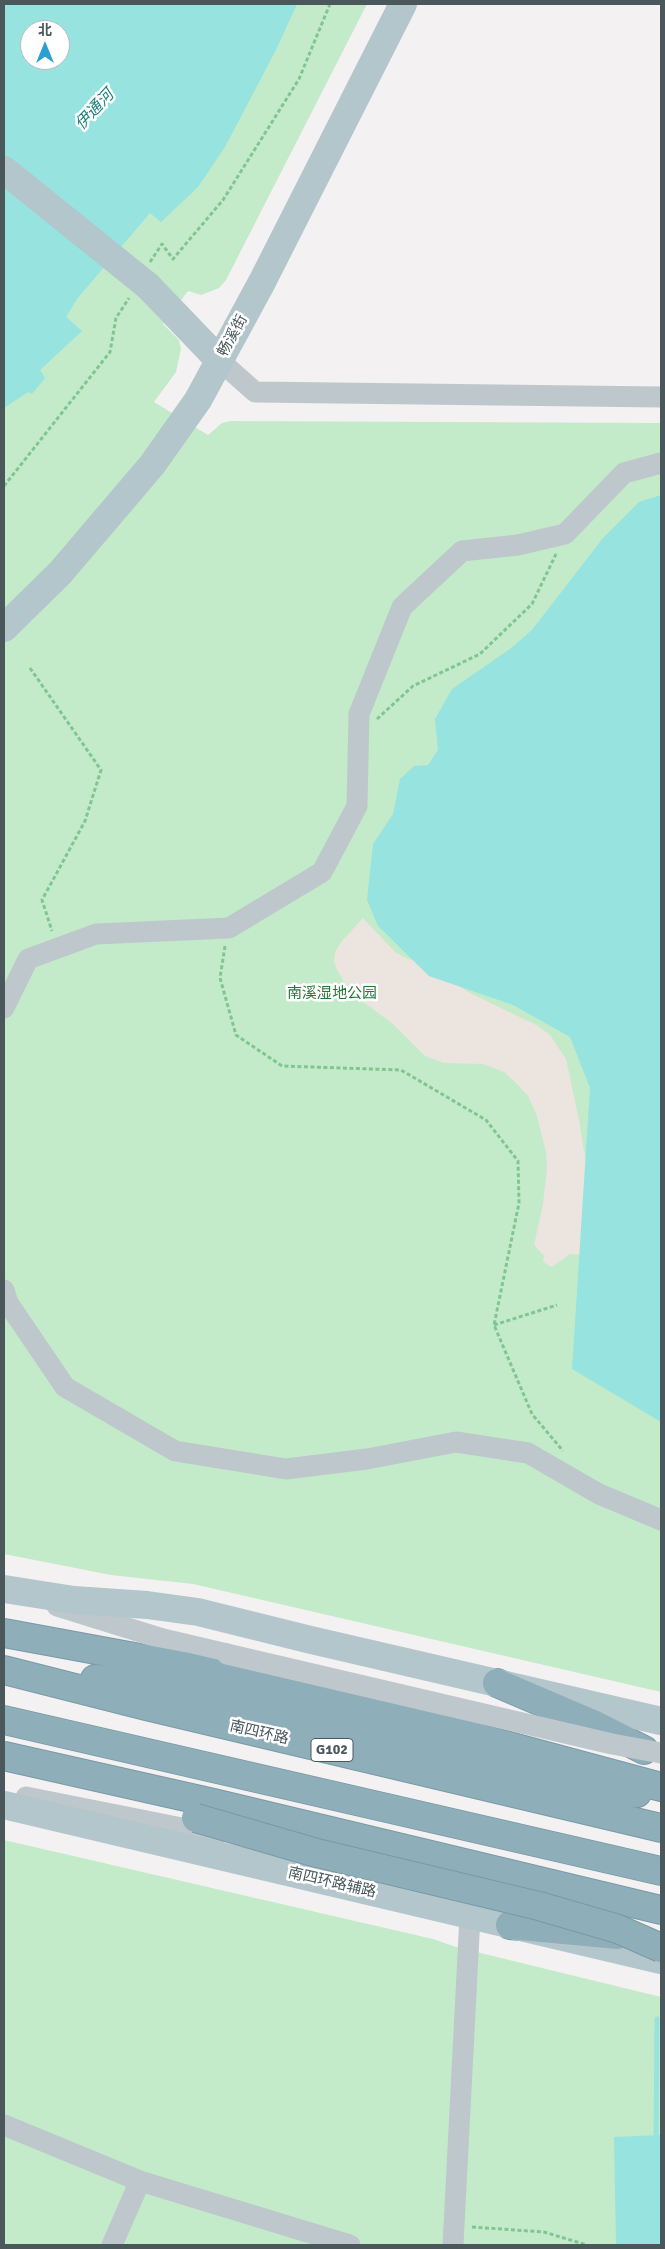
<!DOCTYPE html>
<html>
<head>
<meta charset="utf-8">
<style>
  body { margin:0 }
  #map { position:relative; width:665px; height:2249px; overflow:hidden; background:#f3f1f1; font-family:Signika,"Noto Sans SC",sans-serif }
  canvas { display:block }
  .frame { position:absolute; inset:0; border:5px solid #4a585c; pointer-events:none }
  .north { position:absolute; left:20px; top:20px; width:50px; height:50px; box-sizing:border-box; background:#fff; border:1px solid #b7bcbe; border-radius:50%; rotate:0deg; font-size:14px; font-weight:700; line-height:20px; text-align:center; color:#4a585c }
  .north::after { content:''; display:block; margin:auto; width:18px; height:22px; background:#2d9ed1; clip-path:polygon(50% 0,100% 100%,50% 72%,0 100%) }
</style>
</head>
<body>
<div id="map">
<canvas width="665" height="2249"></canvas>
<div class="frame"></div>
<div class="north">北</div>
</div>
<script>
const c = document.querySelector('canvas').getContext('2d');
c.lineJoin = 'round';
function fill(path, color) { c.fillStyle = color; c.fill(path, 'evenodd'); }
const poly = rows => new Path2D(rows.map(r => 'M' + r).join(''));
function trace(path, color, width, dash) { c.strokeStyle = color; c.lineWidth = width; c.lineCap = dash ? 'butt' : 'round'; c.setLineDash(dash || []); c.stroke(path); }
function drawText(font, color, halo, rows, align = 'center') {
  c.font = font + ' Signika,"Noto Sans SC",sans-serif'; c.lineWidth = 5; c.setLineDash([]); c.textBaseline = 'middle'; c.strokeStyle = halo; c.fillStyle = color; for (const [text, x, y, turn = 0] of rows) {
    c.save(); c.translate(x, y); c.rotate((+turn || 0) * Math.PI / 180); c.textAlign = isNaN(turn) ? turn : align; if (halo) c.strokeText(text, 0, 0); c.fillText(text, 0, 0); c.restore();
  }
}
const green = poly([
  [4,4,367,4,226,280,219,288,201,295,188,291,163,324,179,340,181,349,176,372,154,402,208,435,222,423,231,421,661,423,661,1692,193,1584,111,1575,4,1554],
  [30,30,60,30,60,60,30,60],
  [4,1840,433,1939,456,1947,661,1997,661,2245,4,2245]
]);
const sand = poly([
  [363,918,395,952,406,958,426,965,442,973,468,992,538,1026,550,1035,566,1059,579,1120,589,1182,587,1255,570,1254,552,1267,543,1262,544,1256,534,1245,543,1204,547,1168,546,1152,536,1113,528,1096,517,1084,504,1072,483,1064,444,1063,425,1056,393,1024,362,1001,345,983,337,970,334,961,335,952,341,942]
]);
const water = poly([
  [4,4,297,4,276,50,225,147,198,187,161,222,150,213,77,299,66,317,82,331,40,370,45,378,32,394,28,392,4,408],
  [30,30,60,30,60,60,30,60],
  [661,495,661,1422,572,1369,590,1088,570,1037,513,1005,429,976,378,926,367,900,373,844,393,814,400,779,414,766,428,765,438,750,435,719,452,689,510,649,532,630,603,538,639,502],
  [661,2135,661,2245,616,2245,614,2137]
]);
const stream = poly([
  [656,2142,657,2019]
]);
const path = poly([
  [150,262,162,244,173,259,223,200,299,79,330,4],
  [4,486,110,352,116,318,129,298],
  [30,668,101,770,85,821,42,900,52,931],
  [377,719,413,686,480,654,532,604,556,554],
  [225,946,220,978,236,1035,282,1066,401,1070,486,1120,518,1161,519,1203,494,1325,532,1414,563,1451],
  [494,1325,557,1305],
  [472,2227,544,2232,587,2245]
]);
const minor = poly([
  [219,360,255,392,661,397],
  [4,1008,28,959,96,934,229,928,322,872,357,806,359,714,402,607,462,551,518,545,565,534,624,473,661,463],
  [4,1290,8,1303,65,1387,175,1451,286,1469,367,1459,456,1442,528,1453,599,1494,661,1520],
  [57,1606,163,1639,227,1654],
  [26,1797,217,1835],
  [4,2125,140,2181,350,2245],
  [112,2245,140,2181],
  [453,2245,470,1916]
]);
const major = poly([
  [148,286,219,360],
  [4,628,60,573,152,465,198,400,262,282,403,4],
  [4,1589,74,1600,147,1605,198,1612,311,1640,661,1721],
  [4,1805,661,1960]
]);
const highway = poly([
  [4,1633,183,1666,390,1714,661,1787],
  [4,1670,146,1706,661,1828],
  [95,1679,156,1686,477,1763,592,1788,637,1793],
  [497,1683,593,1724,644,1750],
  [4,1720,661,1871],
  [4,1756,213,1803,661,1910],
  [510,1925,618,1935]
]);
const minorBridge = poly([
  [227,1654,612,1744,661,1753]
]);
const majorBridge = poly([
  [4,170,148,286]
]);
const highwayBridge = poly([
  [196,1818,313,1852,539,1906,618,1929,661,1948]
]);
const shields = [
  [332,1750,42]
];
const shieldNames = [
  ["G102",332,1750]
];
const streetNames = [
  ["畅溪街",233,336,-61],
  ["南四环路",259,1733,13],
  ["南四环路辅路",332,1883,13]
];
const parkNames = [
  ["南溪湿地公园",332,994]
];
const waterNames = [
  ["伊通河",95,110,-47]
];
fill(green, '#c4ebc9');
fill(sand, '#ebe4df');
fill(water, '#96e3e0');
trace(stream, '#96e3e0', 5);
trace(highway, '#799aa5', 30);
trace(path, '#80c691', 3, [4, 2.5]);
trace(minor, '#bec8cc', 21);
trace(major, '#b3c6cc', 28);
trace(highway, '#8eaeba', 28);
trace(highwayBridge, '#799aa5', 30, []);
trace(minorBridge, '#bec8cc', 21);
trace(majorBridge, '#b3c6cc', 28);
trace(highwayBridge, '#8eaeba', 28);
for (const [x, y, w] of shields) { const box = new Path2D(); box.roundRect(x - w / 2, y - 11.5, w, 23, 4); c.fillStyle = '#fff'; c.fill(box); trace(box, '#4a585c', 1); }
drawText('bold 14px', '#4a585c', null, shieldNames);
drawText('15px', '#4a585c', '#fff', streetNames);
drawText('15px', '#227736', '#fff', parkNames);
drawText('italic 16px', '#1a827d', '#fff', waterNames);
</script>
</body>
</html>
